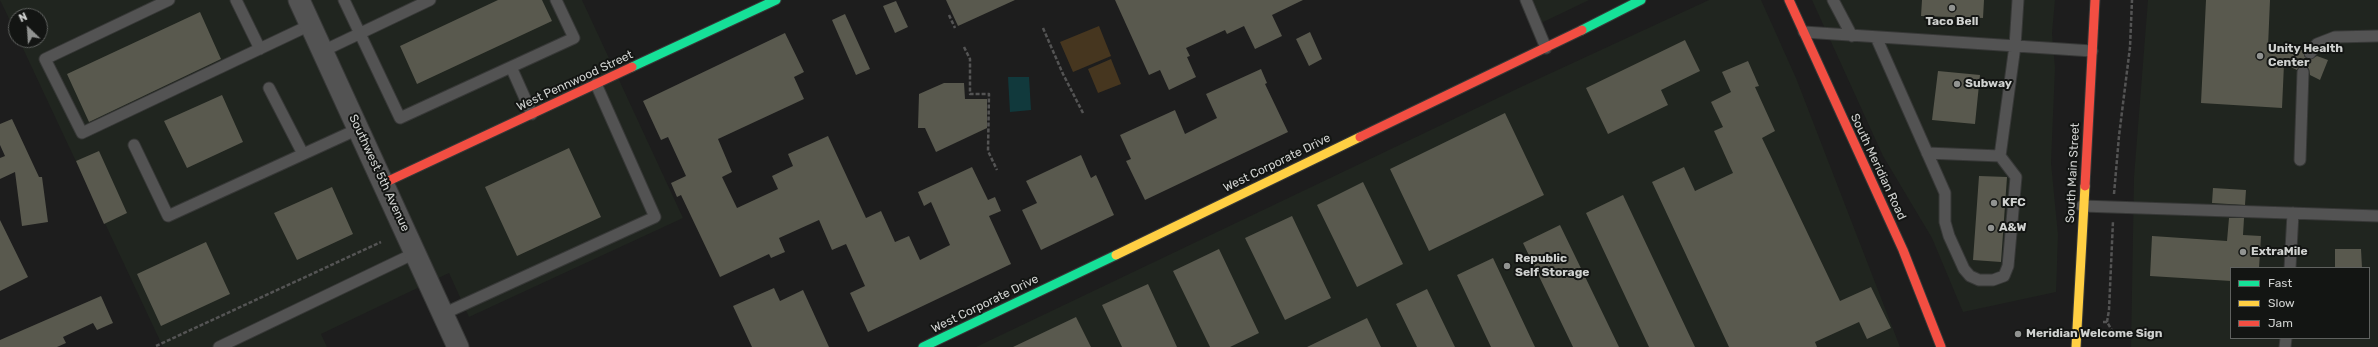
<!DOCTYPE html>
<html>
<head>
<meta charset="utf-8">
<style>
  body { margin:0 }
  #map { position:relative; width:2378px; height:347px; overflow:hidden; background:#1d1d1d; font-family:Rubik,sans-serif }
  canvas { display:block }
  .legend { position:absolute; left:2230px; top:267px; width:140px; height:72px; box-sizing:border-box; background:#131513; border:1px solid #5f615f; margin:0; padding:5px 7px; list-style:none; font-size:12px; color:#d0d2d0 }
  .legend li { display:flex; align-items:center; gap:8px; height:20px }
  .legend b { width:20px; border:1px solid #5f615f }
  .north { position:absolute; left:8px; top:8px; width:40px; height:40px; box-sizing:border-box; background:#131513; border:1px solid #5f615f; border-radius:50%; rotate:335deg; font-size:11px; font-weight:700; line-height:16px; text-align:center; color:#d0d2d0 }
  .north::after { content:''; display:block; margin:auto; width:14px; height:18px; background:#919391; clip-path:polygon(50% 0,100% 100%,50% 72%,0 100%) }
</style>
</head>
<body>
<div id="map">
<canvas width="2378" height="347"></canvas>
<ul class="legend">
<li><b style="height:5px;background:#16e098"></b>Fast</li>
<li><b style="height:5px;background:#ffcf43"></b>Slow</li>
<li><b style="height:5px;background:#f24e42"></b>Jam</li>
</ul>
<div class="north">N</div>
</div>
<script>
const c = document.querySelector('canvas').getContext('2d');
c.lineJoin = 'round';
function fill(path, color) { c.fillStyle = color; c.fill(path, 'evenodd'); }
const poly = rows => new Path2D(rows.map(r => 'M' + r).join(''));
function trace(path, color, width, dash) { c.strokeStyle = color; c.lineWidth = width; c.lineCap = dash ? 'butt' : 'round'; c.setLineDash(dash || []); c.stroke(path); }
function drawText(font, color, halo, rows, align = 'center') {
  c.font = font + ' Rubik,sans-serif'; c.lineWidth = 4; c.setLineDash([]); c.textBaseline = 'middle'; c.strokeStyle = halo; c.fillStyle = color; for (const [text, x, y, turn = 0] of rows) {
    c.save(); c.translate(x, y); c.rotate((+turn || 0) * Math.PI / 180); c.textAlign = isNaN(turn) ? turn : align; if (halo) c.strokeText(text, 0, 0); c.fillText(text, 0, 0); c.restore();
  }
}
const built = poly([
  [0,0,582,0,683,218,469,317,449,273,321,334,327,347,163,347,19,40,40,40,40,16,16,16,16,33],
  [1520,0,1589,0,1533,27],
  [1709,0,1761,0,1796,78,1900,347,976,347,1523,86],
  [1812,0,2055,0,2052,33,2055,68,2051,163,2058,235,2056,292,1963,312,1932,238,1883,156],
  [2148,0,2378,0,2378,347,2131,347,2134,177],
  [2231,268,2369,268,2369,338,2231,338]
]);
const green = poly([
  [1099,26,1111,56,1073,72,1060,42],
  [1111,59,1121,84,1098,93,1088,69]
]);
const water = poly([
  [1008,77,1029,77,1031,110,1010,112]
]);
const building = poly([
  [498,0,542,0,552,21,417,84,400,46],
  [946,0,1015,0,958,26],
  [1115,0,1303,0,1272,15,1282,36,1255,49,1244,26,1227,34,1225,30,1186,48,1190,56,1187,57,1196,77,1169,90,1160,70,1149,75],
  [1922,0,1984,0,1983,18,1921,16],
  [2206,0,2270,0,2268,47,2299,49,2304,51,2304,56,2309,60,2317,56,2328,60,2320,80,2310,75,2309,69,2306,66,2300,66,2297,70,2284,64,2282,108,2201,103],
  [896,1,908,27,895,33,883,6],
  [200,12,221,59,89,122,67,74],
  [845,14,870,69,856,75,832,20],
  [1310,32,1322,59,1309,66,1296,39],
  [785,33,804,72,794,77,804,99,718,139,732,172,722,177,737,208,778,189,772,176,793,166,788,154,828,136,866,218,881,211,895,242,909,236,920,260,950,245,931,202,924,206,918,192,972,167,988,200,995,197,1001,211,989,216,1011,264,868,332,850,293,865,286,846,244,832,250,819,220,779,238,785,252,771,258,769,254,720,277,681,195,677,197,671,183,686,176,668,137,661,140,643,101],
  [1685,40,1700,71,1661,90,1668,105,1608,134,1586,88],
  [1748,61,1759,86,1755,87,1775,131,1762,138,1840,301,1871,287,1891,328,1867,339,1859,322,1815,342,1817,347,1729,347,1652,182,1684,167,1695,191,1733,173,1714,131,1723,127,1711,102,1731,92,1722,72],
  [1261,69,1267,83,1265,84,1288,132,1145,200,1126,161,1131,159,1120,135,1175,110,1185,134,1217,118,1206,94],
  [1938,71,1980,75,1975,124,1932,120],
  [944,83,964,83,965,99,987,99,987,128,936,152,925,128,918,128,919,94],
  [222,95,243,142,187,168,164,121],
  [1505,113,1544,195,1429,251,1390,169],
  [12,119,39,177,42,177,48,222,22,226,15,172,0,179,0,158,5,156,0,145,0,124],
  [569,148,601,217,517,256,485,187],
  [99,151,127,213,104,224,76,161],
  [1081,155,1091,178,1096,175,1114,215,1041,250,1022,210,1037,203,1026,181],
  [1979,176,2007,177,2001,262,1973,260],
  [1363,182,1403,264,1357,287,1317,205],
  [332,187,353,234,297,260,274,213],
  [2213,188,2246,190,2245,205,2212,203],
  [1623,195,1695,347,1649,347,1586,213],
  [1292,216,1331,298,1285,320,1245,238],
  [2229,218,2244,218,2243,235,2261,236,2259,268,2231,268,2231,281,2150,276,2152,236,2227,241],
  [0,220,28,277,0,291],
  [1560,225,1606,320,1619,347,1573,347,1523,243],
  [206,242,230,294,161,326,137,274],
  [1219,249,1259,333,1230,347,1210,347,1173,271],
  [2335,249,2361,249,2362,268,2335,268],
  [1493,258,1535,347,1491,347,1457,275],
  [1148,284,1177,347,1122,347,1102,305],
  [774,288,780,301,803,290,829,347,752,347,733,306],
  [1427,289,1455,347,1417,347,1396,304],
  [101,296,113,323,97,330,93,323,63,337,66,343,57,347,0,347,0,340],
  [1076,317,1091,347,1013,347],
  [1367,318,1381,347,1307,347]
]);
const path = poly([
  [949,15,955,28],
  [1043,28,1063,74,1083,113],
  [964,47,970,59,970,94,989,94,988,151,997,170],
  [2114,194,2119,136,2130,47,2132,0],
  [2103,322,2107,322,2114,334],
  [2107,322,2109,310,2113,221],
  [156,346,381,242]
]);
const lane = poly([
  [169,0,45,59,82,133,310,25],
  [236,0,260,49],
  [344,0,400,118,574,38,556,0],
  [1526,0,1546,48],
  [1833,0,1852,36],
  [1804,32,2092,51],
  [1876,37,1945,193,1945,222,1949,236,1964,269,1970,276,1979,280,1993,280,2004,276,2008,266,2016,177,2000,156],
  [323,51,430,0],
  [2310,53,2317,44,2335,37,2378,36],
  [511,67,532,114],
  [269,88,303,154],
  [134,145,168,216,358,129],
  [1927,153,2000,156,2015,46,2018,0],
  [2300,160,2303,72],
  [2082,206,2378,216],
  [2290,268,2293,213],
  [443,314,655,217,596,84],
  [219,347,415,253],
  [2285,347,2286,338]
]);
const street = poly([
  [299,0,458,347]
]);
const fast = poly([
  [1582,30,1641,0],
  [632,67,776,0],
  [923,347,1116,255]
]);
const slow = poly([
  [1116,255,1360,137],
  [2076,347,2085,186]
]);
const jam = poly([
  [1789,0,1903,250,1941,347],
  [1360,137,1582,30],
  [384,183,632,67],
  [2085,186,2095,0]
]);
const markers = [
  [1952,8,4,"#919391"],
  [2260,56,4,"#919391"],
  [1957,84,4,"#919391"],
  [1994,203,4,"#919391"],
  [1991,228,4,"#919391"],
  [2243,252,4,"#919391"],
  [1507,266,4,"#919391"],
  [2018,334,4,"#919391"]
];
const poiNames = [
  ["Taco Bell",1952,22,"center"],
  ["Unity Health",2268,49],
  ["Center",2268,63],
  ["Subway",1965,84],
  ["KFC",2002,203],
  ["A&W",1999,228],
  ["ExtraMile",2251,252],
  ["Republic",1515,259],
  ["Self Storage",1515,273],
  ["Meridian Welcome Sign",2026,334]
];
const streetNames = [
  ["West Pennwood Street",575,81,-25],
  ["West Corporate Drive",1277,163,-26],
  ["South Meridian Road",1878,167,65],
  ["Southwest 5th Avenue",379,173,65],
  ["South Main Street",2073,173,-87],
  ["West Corporate Drive",985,304,-26]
];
fill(built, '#20251f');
fill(green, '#46361f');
fill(water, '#11393c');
fill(building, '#59594e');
trace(lane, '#373837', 13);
trace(street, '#373837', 23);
trace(fast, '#373837', 11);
trace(slow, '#373837', 11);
trace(jam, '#373837', 11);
trace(path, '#545454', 2.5, [4, 2]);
trace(lane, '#535353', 11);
trace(street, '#535353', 21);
trace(fast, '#16e098', 9);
trace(slow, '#ffcf43', 9);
trace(jam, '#f24e42', 9);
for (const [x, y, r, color] of markers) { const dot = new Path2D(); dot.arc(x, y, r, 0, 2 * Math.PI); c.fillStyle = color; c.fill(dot); trace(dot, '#131513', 1.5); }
drawText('bold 12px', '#d0d2d0', '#131513', poiNames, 'left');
drawText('12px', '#d0d2d0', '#131513', streetNames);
</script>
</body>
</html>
